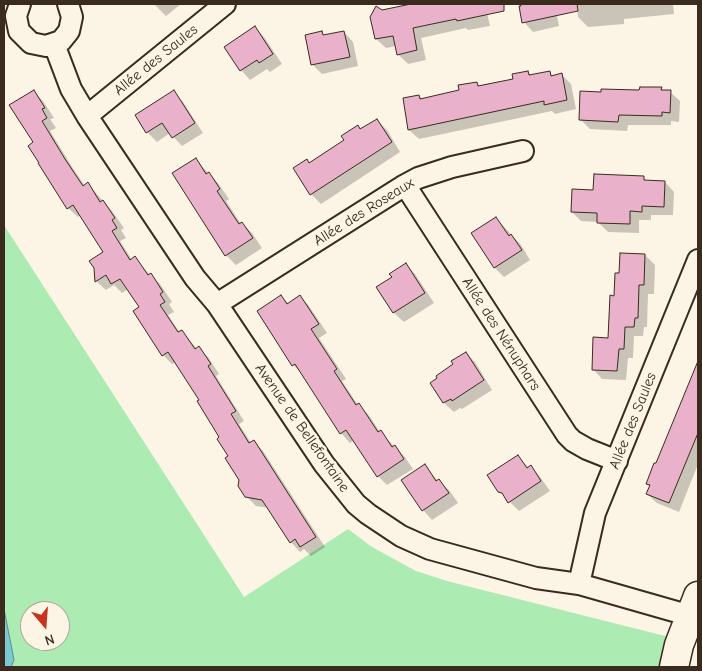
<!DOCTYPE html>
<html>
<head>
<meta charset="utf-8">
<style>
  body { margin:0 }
  #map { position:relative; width:702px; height:671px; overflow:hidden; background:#fcf5e5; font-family:"Comic Neue",sans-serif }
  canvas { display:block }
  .frame { position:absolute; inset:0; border:5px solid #3b2a1e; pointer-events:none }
  .north { position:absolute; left:20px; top:601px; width:50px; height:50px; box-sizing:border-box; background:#fcf5e5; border:1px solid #afa495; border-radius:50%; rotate:162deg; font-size:14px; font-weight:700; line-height:20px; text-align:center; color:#3b2a1e }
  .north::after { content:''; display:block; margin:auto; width:18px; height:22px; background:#c8321e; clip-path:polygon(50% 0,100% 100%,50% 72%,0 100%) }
</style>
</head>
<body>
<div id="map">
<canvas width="702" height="671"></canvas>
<div class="frame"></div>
<div class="north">N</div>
</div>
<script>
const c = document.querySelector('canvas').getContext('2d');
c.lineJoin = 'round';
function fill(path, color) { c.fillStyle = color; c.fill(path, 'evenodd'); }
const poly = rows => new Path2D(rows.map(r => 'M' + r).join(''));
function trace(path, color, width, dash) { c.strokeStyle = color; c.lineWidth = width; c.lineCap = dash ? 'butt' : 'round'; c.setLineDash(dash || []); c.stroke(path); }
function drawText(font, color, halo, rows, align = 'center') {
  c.font = font + ' "Comic Neue",sans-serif'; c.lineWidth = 5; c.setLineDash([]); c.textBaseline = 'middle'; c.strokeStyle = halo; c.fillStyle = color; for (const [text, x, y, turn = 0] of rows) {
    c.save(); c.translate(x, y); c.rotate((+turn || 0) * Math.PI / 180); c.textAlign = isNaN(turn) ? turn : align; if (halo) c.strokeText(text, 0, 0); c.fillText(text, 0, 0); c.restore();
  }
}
const green = poly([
  [4,225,244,597,348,529,372,547,416,571,447,581,669,637,662,667,4,667],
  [30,611,60,611,60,641,30,641]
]);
const water = poly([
  [4,609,14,660,11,667,4,667,4,609]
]);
const shadow = poly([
  [154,4,181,4,166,16],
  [417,4,485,4,490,26,468,30,466,28,421,38,426,60,408,64,398,54,396,46,386,48,376,39,382,12],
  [520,4,552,4,556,11,559,26,533,32,524,22],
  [577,4,673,4,674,14,624,19,624,24,588,27,578,17],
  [255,28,264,37,282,64,270,72,267,69,250,80,241,70],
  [344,32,353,42,358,66,322,74,313,65,306,36,322,33,325,36],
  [528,72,532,76,549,72,553,76,561,74,571,84,576,109,555,114,552,111,419,139,409,130,404,99,419,96,422,99,461,91,476,83,480,87,514,80],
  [661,89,664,92,670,92,680,101,679,122,671,121,671,125,628,125,627,131,590,129,580,119,641,92],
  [33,91,43,101,54,118,50,119,56,128,50,131,74,170,85,186,88,184,112,211,124,228,121,230,126,238,120,241,132,260,135,258,150,275,160,284,172,302,169,304,174,312,168,315,180,333,182,331,197,349,198,348,208,357,219,374,216,376,244,421,239,424,251,443,254,441,263,451,325,547,311,556,304,549,300,552,291,542,269,508,256,506,246,496,221,437,201,400,176,362,172,364,163,355,140,308,128,289,122,293,114,285,106,290,96,281,95,268,105,253,81,215,78,217,68,208,35,143],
  [173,92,183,102,203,133,182,146,170,133,157,142,147,132],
  [377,120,387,130,400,152,321,204,311,194,295,168,310,164],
  [195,159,218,183,229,199,226,201,241,224,242,223,252,233,262,248,236,265,226,255,173,173],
  [643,178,647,182,665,182,674,192,673,215,651,215,651,220,639,220,639,233,608,232,598,222,581,221,572,212,594,191],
  [496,218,521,245,530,260,504,277,495,268,473,233],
  [645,255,655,265,654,294,648,294,647,327,644,327,643,336,634,336,633,358,628,358,626,380,602,379,593,369,609,339,620,275],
  [406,265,415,274,434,303,404,322,394,313,378,288,393,278],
  [281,296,289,304,300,296,309,306,327,333,319,338,346,379,342,381,358,405,368,414,380,432,404,456,413,469,387,485,378,476,354,440,350,443,341,433,303,374,293,365],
  [466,353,475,362,492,390,462,409,460,408,454,412,444,403,432,383,455,365],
  [698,362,698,464,679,512,657,503,647,494,650,487,647,483,657,465],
  [518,457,529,468,531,467,540,477,550,491,519,511,499,491],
  [425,466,438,481,449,490,458,503,432,520,423,510]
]);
const building = poly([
  [411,4,504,4,504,11,457,21,456,19,413,28,417,50,397,55,393,36,375,39,370,17,376,6,382,10,411,4],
  [520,4,577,4,578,11,522,23,519,6,521,6,520,4],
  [255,26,273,54,259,63,257,60,240,71,224,47,255,26],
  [322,31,323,35,344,31,350,57,311,65,305,35,322,31],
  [528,71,529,75,550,71,551,76,562,73,567,100,544,105,544,101,408,130,403,98,419,95,420,99,459,90,458,85,477,82,478,86,513,79,512,74,528,71],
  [640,87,662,87,661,90,671,90,670,113,662,112,662,116,619,115,618,122,579,120,580,91,601,92,601,89,639,90,640,87],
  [34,90,45,108,42,109,47,118,42,121,65,159,83,186,88,182,100,202,103,200,115,218,112,220,117,228,112,231,130,260,135,256,148,275,151,273,163,292,160,294,165,302,160,305,178,332,182,330,195,349,199,346,211,364,208,366,236,411,231,414,249,443,254,440,316,537,300,547,295,539,290,543,262,500,245,497,238,486,239,480,225,458,228,456,217,439,219,437,197,401,199,400,168,352,162,356,133,311,139,307,120,279,111,284,106,275,95,282,94,268,89,261,103,252,73,205,67,209,38,163,39,163,28,146,33,142,9,105,34,90],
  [174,90,195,123,172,138,162,123,146,133,135,115,174,90],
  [377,119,392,142,310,195,293,168,307,159,309,163,344,140,341,136,358,125,360,129,377,119],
  [196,158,206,174,209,172,220,189,217,191,239,224,242,222,253,238,225,256,172,173,196,158],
  [594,174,644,176,644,180,665,181,664,207,642,206,642,212,630,211,630,224,597,223,597,213,571,212,572,189,593,190,594,174],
  [496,217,509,236,511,234,522,250,494,268,471,233,496,217],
  [620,253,645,254,644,285,639,285,638,318,635,318,634,327,625,327,624,349,619,349,617,371,592,370,593,337,608,338,610,295,614,296,615,273,619,273,620,253],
  [406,263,425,293,393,313,376,287,392,277,389,274,406,263],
  [281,295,287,304,300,295,319,324,311,329,337,369,334,371,356,405,359,403,378,432,381,430,392,447,395,445,404,459,377,477,346,430,340,434,295,364,292,366,257,311,281,295],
  [466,352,484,380,452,401,451,399,443,403,430,383,437,378,436,376,453,364,451,361,466,352],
  [698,361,698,433,669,503,646,494,650,485,646,484,654,463,656,463,698,361],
  [518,455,527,468,531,465,541,481,508,503,502,493,498,492,487,475,518,455],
  [425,464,436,481,439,479,449,493,422,511,401,480,425,464]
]);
const street = poly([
  [20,4,16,16,19,31,31,43,46,46,61,41,69,31,72,17,68,4],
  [54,44,71,89,87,116,195,278,217,304,324,464,356,504,368,514,401,536,430,549,536,578,579,584,698,618],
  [87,116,225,4],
  [405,185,567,435,573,441,587,449,617,461],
  [217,304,405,185,418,178,452,167,523,151],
  [579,584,595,513,698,260]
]);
const secondary = poly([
  [674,667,679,645,698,596]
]);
const streetNames = [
  ["Allée des Saules",156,60,-39],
  ["Allée des Roseaux",364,212,-32],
  ["Allée des Nénuphars",501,334,57],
  ["Allée des Saules",633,421,-68],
  ["Avenue de Bellefontaine",302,428,55]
];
fill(green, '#acebb2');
fill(water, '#79cad2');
trace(water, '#608a8a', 1);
fill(shadow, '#0003');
fill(building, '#e9b2ca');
trace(building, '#3b2a1e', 1);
trace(street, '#3b2a1e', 24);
trace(secondary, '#3b2a1e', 31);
trace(street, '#fcf5e5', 20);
trace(secondary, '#fcf5e5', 28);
drawText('15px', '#3b2a1e', '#fcf5e5', streetNames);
</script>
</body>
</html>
